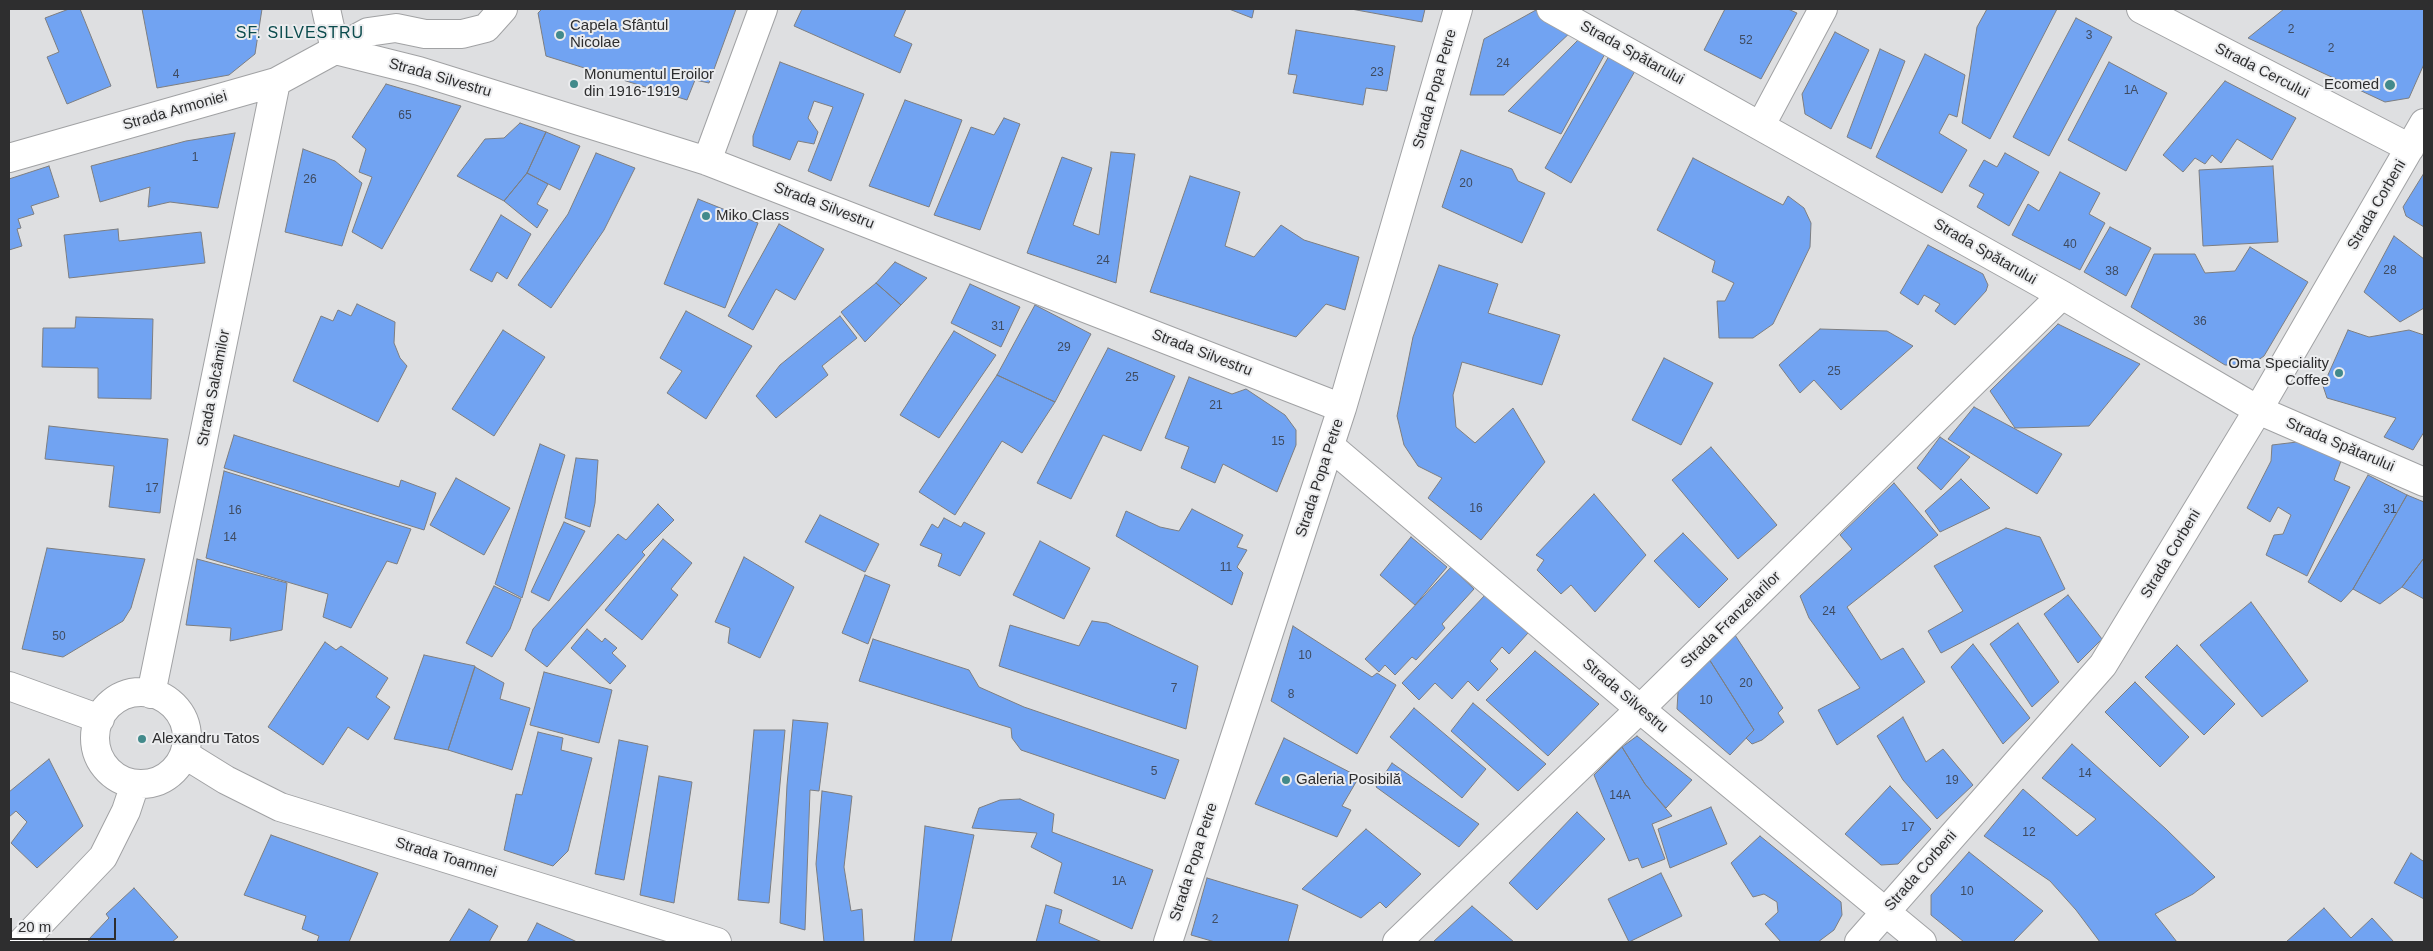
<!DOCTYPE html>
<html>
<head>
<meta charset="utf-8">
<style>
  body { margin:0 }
  #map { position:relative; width:2433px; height:951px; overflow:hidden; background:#dedfe1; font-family:Helvetica,sans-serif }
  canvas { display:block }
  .frame { position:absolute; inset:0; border:10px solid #2e2e2f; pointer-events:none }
  .scale { position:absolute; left:10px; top:918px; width:106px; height:22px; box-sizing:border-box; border:2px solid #2e2e2f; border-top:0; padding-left:6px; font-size:15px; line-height:18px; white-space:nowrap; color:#2e2e2f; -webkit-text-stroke:4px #ebecee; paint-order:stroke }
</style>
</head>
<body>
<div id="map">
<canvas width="2433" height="951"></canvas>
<div class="frame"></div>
<div class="scale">20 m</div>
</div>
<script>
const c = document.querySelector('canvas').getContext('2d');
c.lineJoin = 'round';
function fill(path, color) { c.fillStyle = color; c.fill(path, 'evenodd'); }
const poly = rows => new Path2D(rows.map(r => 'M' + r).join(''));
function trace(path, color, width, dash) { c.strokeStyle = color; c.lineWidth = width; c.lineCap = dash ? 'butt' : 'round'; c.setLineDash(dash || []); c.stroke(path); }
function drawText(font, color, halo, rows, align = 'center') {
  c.font = font + ' Helvetica,sans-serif'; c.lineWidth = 4; c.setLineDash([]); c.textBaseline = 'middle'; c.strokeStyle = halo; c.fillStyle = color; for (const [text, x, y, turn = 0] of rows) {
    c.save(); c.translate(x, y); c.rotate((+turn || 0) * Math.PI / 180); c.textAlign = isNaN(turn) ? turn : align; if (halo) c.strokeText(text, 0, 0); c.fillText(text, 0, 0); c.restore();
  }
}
const building = poly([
  [69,9,80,9,111,86,67,104,47,57,59,52,45,18,69,9],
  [142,9,262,9,255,54,229,75,157,88,142,9],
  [542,9,736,9,709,83,695,80,687,100,546,56,538,13,542,9],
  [802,9,906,9,894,36,912,44,900,73,794,26,802,9],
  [1229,9,1254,9,1252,18,1229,9],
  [1351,9,1425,9,1422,22,1351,9],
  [1725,9,1788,9,1797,13,1761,79,1704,50,1725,9],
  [1987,9,2057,9,1990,139,1962,123,1977,27,1987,9],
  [2284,9,2424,9,2424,64,2409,98,2385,102,2248,38,2284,9],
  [1536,10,1573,30,1504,95,1470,95,1484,39,1536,10],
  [2076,18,2112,37,2049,156,2013,137,2076,18],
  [1296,30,1395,46,1387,91,1366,88,1363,105,1293,93,1297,75,1288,74,1296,30],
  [1835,32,1869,50,1831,129,1805,114,1802,94,1835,32],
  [1579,39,1606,52,1561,134,1508,111,1579,39],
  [1880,49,1905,61,1871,149,1847,137,1880,49],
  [1925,54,1965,75,1957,117,1949,114,1939,133,1967,150,1942,193,1876,157,1925,54],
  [1609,56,1635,71,1571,183,1545,168,1609,56],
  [780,62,864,94,831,181,808,171,833,107,814,101,808,118,818,132,814,144,798,141,790,160,753,146,753,136,780,62],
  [2109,62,2167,93,2126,171,2068,140,2109,62],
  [2225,81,2296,118,2272,160,2237,139,2221,163,2212,155,2205,164,2195,158,2183,172,2163,155,2225,81],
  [386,84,461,106,382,249,352,232,372,177,359,172,366,149,352,137,386,84],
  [905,100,962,120,929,207,869,186,905,100],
  [1004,118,1020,124,980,230,934,215,971,127,994,135,1004,118],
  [520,123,546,132,527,173,504,201,457,176,485,139,504,138,520,123],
  [546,132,580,146,560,190,527,173,546,132],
  [235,133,218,208,170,202,148,207,150,187,100,202,91,166,186,141,235,133],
  [303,149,335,161,362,183,342,246,285,232,303,149],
  [1461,150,1512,169,1518,181,1545,193,1522,243,1442,207,1461,150],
  [1111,152,1135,154,1116,283,1027,253,1062,157,1092,168,1073,225,1099,235,1111,152],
  [596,153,635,168,604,230,551,308,518,285,568,214,596,153],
  [2005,153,2039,172,2009,226,1977,207,1984,194,1969,186,1984,160,1997,167,2005,153],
  [1693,158,1783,205,1788,196,1804,208,1811,223,1810,247,1773,324,1753,338,1719,338,1717,301,1725,301,1734,283,1712,272,1715,261,1657,230,1693,158],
  [49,166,59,197,31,206,34,214,18,219,21,228,17,229,22,246,9,250,9,179,49,166],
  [2273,166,2278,242,2203,246,2199,170,2273,166],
  [2060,172,2100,193,2089,214,2105,223,2080,270,2012,235,2028,204,2039,211,2060,172],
  [527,173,548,184,537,204,548,210,537,228,504,201,527,173],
  [2424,173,2424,227,2406,216,2403,207,2424,173],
  [1190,176,1240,192,1225,246,1254,257,1281,225,1304,240,1359,257,1345,310,1326,304,1296,337,1150,292,1190,176],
  [698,199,758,223,725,308,664,284,698,199],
  [501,215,531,234,507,279,497,272,492,282,470,270,501,215],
  [779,224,824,249,795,300,776,289,753,330,728,316,779,224],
  [2110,227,2151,248,2126,296,2084,272,2110,227],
  [118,229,119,241,201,232,205,263,69,278,64,235,118,229],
  [2394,236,2424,259,2424,308,2400,322,2364,292,2394,236],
  [1928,245,1983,274,1988,285,1986,291,1955,325,1935,311,1940,304,1924,295,1918,305,1900,293,1928,245],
  [2250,247,2308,282,2264,356,2251,365,2225,365,2131,307,2154,254,2195,254,2205,273,2235,271,2250,247],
  [895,262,927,278,901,305,876,283,895,262],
  [1439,265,1498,284,1488,313,1560,335,1542,385,1462,362,1453,395,1456,427,1475,443,1513,408,1545,462,1481,540,1428,498,1442,478,1418,466,1404,445,1397,416,1413,337,1439,265],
  [876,283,901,305,865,342,841,312,876,283],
  [970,284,1020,307,1001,347,951,323,970,284],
  [357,304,395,322,394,343,400,358,407,366,378,422,293,381,321,316,333,321,338,310,351,316,357,304],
  [1035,305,1091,334,1055,402,997,375,1035,305],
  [686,311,752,346,706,419,667,393,682,371,660,358,686,311],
  [840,316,857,338,822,366,828,375,776,418,756,396,780,365,840,316],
  [76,317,153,319,151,399,98,398,98,368,42,367,43,328,75,328,76,317],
  [2058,324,2140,364,2089,426,2015,428,1990,391,2058,324],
  [1820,329,1887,331,1913,346,1841,410,1814,380,1800,393,1779,365,1820,329],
  [503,330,545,357,494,436,452,409,503,330],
  [2348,330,2369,337,2409,330,2424,335,2424,432,2413,450,2384,437,2396,418,2327,398,2323,386,2348,330],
  [954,331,996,355,939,438,900,415,954,331],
  [1108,348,1175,376,1141,451,1103,435,1071,499,1037,483,1108,348],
  [1664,358,1713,383,1681,445,1632,420,1664,358],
  [997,375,1055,402,1022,453,1002,441,955,515,919,492,997,375],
  [1189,377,1232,394,1246,389,1285,415,1296,430,1296,445,1277,492,1223,464,1215,483,1181,468,1189,447,1165,438,1189,377],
  [1974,407,2062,454,2037,494,1948,439,1974,407],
  [49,426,168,439,160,513,109,507,114,466,45,459,49,426],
  [234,435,399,487,401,480,436,493,424,530,224,468,234,435],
  [1940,437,1970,457,1941,490,1917,468,1940,437],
  [2297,442,2341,461,2334,480,2350,487,2307,576,2266,555,2274,535,2283,534,2291,515,2278,507,2270,522,2247,508,2271,461,2272,445,2297,442],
  [540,444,565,455,522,598,495,584,540,444],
  [1711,447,1777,525,1738,559,1672,480,1711,447],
  [576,458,598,460,595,503,590,527,565,518,576,458],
  [224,471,411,529,397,564,387,561,351,628,323,617,328,594,206,558,224,471],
  [2368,475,2407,495,2353,589,2341,602,2308,582,2368,475],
  [456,478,510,508,484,555,430,525,456,478],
  [1961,479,1990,508,1940,532,1925,511,1961,479],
  [1894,483,1938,535,1847,607,1881,660,1903,648,1925,682,1837,745,1818,710,1860,688,1809,618,1800,596,1852,549,1840,535,1894,483],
  [1594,494,1646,555,1595,612,1571,585,1561,594,1537,570,1544,560,1536,555,1594,494],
  [2407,495,2424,502,2424,558,2402,587,2380,604,2353,589,2407,495],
  [658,504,674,520,642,552,645,555,547,667,525,650,533,629,618,534,626,540,658,504],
  [1192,509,1243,535,1237,547,1247,550,1237,567,1243,573,1232,605,1116,536,1126,511,1160,527,1179,531,1192,509],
  [820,515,879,544,865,572,805,542,820,515],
  [944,518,961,527,964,522,985,533,960,576,938,566,942,554,920,545,932,524,938,528,944,518],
  [564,522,585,531,549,601,531,592,564,522],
  [2006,528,2040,537,2065,589,1941,653,1928,631,1963,611,1934,566,2006,528],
  [1683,533,1728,579,1699,608,1654,561,1683,533],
  [1411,537,1447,567,1415,605,1380,575,1411,537],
  [663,539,692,563,671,589,678,595,642,640,605,610,663,539],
  [1040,541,1090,568,1064,619,1013,595,1040,541],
  [47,548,145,559,131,608,123,621,63,657,22,649,47,548],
  [744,557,794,587,760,658,728,643,730,628,715,622,744,557],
  [2424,558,2424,599,2402,587,2424,558],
  [197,559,287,583,282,630,230,641,231,628,186,625,197,559],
  [1451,567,1474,589,1442,624,1445,628,1416,660,1412,657,1395,675,1385,665,1379,672,1365,659,1451,567],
  [865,575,890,585,868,644,842,633,865,575],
  [494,586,521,599,510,629,492,657,466,643,494,586],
  [1486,594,1528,633,1509,654,1502,647,1490,661,1498,669,1478,691,1468,681,1452,699,1435,683,1419,700,1402,683,1486,594],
  [2068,595,2102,639,2078,663,2044,614,2068,595],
  [2251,602,2308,681,2262,717,2200,645,2251,602],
  [1092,621,1107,623,1198,666,1186,729,999,666,1010,625,1079,646,1092,621],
  [2018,623,2059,682,2032,707,1990,644,2018,623],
  [1293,626,1372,677,1377,673,1396,685,1357,754,1271,701,1293,626],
  [587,629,602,642,605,638,617,648,612,653,626,666,610,684,571,648,587,629],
  [1735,635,1783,708,1778,713,1784,722,1762,740,1752,744,1746,738,1754,730,1709,659,1735,635],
  [873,639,969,670,979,687,1024,707,1179,760,1165,799,1021,750,1012,738,1011,728,859,681,873,639],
  [325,642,336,650,341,646,388,678,376,697,390,707,368,740,348,727,323,765,268,727,325,642],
  [1973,644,2030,718,2003,744,1951,667,1973,644],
  [2177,645,2235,704,2204,735,2145,677,2177,645],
  [1535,651,1599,704,1548,756,1486,700,1535,651],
  [424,655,475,666,448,750,394,739,424,655],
  [1709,659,1754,730,1730,755,1677,709,1678,692,1709,659],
  [475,667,504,683,500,699,530,708,512,770,448,750,475,667],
  [544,672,612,690,599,743,530,725,544,672],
  [2135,682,2189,737,2160,767,2105,712,2135,682],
  [1473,703,1546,764,1518,791,1451,731,1473,703],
  [1414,708,1486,769,1462,798,1390,737,1414,708],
  [1903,717,1926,762,1943,749,1973,785,1937,819,1903,780,1877,736,1903,717],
  [793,720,828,723,819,791,810,790,805,930,780,923,787,785,793,720],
  [754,730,785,730,769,903,738,900,754,730],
  [538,732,563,738,561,750,592,758,568,851,553,866,504,850,516,794,522,795,538,732],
  [1637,736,1692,780,1666,808,1645,784,1622,747,1637,736],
  [1284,738,1359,777,1342,806,1351,810,1337,837,1255,804,1284,738],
  [619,740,648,746,624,880,595,874,619,740],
  [2072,744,2166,829,2215,877,2193,894,2155,914,2177,942,2100,942,2076,910,2050,881,1984,836,2023,789,2077,836,2096,819,2042,778,2072,744],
  [1622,747,1645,784,1672,816,1652,824,1665,859,1642,868,1638,858,1629,861,1594,775,1622,747],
  [49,759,83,826,37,868,11,843,27,822,16,811,9,817,9,792,49,759],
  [1392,763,1479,824,1459,847,1376,787,1392,763],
  [659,776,692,782,674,903,640,895,659,776],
  [1890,786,1931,829,1898,864,1881,865,1845,834,1890,786],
  [822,791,852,796,844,867,851,911,862,909,864,942,824,942,816,864,822,791],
  [1020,799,1054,814,1052,832,1153,870,1132,929,1054,893,1062,863,1031,847,1037,833,972,828,979,808,1000,800,1020,799],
  [1711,807,1727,844,1670,868,1658,829,1711,807],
  [1577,812,1605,839,1537,910,1509,883,1577,812],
  [925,826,974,835,951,942,914,942,925,826],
  [1366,829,1421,874,1386,908,1380,902,1361,918,1302,889,1366,829],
  [271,835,378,873,349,942,317,942,319,936,302,929,306,916,244,895,271,835],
  [1760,836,1841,902,1842,915,1834,930,1818,942,1781,942,1765,924,1778,912,1777,902,1764,894,1753,897,1731,863,1760,836],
  [1969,852,2043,911,2013,942,1964,942,1931,915,1931,895,1969,852],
  [2411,853,2423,861,2424,859,2424,899,2394,883,2411,853],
  [1661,873,1682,916,1629,942,1608,899,1661,873],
  [1207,878,1298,905,1288,942,1215,942,1191,935,1207,878],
  [134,888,178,937,172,942,91,942,88,940,109,918,106,914,134,888],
  [1046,905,1062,910,1059,923,1102,942,1036,942,1046,905],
  [1472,906,1514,942,1433,942,1472,906],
  [2324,908,2351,938,2372,918,2394,942,2286,942,2324,908],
  [469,909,498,926,489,942,449,942,469,909],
  [537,923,577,942,527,942,537,923]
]);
const minor = poly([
  [326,9,335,50],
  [1551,9,2062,295,2258,410,2424,482],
  [2141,9,2410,148],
  [335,50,419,71,707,161,1342,408],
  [1761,125,1823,9],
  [9,158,276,82,368,32,396,28,425,34,462,34,486,28,503,9],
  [707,161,763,9],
  [1330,446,1640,709,1922,942],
  [9,686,100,719],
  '95 738a46 46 0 1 1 92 0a46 46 0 1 1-92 0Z',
  [151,694,276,82],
  [184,754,226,780,280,807,717,942],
  [22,942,103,857,126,811,135,784],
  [1168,942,1342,408,1458,9],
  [1397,942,1640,709,2062,295],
  [1859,942,2103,665,2258,410,2424,123]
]);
const markers = [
  [560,35,5,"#428a8b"],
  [574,84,5,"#428a8b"],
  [2390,85,6,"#428a8b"],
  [706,216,5,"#428a8b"],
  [2339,373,5,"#428a8b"],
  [142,739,5,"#428a8b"],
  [1286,780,5,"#428a8b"]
];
const numberNames = [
  ["2",2291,30],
  ["3",2089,36],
  ["52",1746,41],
  ["2",2331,49],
  ["24",1503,64],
  ["23",1377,73],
  ["4",176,75],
  ["1A",2131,91],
  ["65",405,116],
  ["1",195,158],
  ["26",310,180],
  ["20",1466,184],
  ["40",2070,245],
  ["24",1103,261],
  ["28",2390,271],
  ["38",2112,272],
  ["36",2200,322],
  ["31",998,327],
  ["29",1064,348],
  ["25",1834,372],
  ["25",1132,378],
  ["21",1216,406],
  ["15",1278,442],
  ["17",152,489],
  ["16",1476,509],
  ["31",2390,510],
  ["16",235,511],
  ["14",230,538],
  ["11",1226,568],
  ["24",1829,612],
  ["50",59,637],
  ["10",1305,656],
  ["20",1746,684],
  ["7",1174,689],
  ["8",1291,695],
  ["10",1706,701],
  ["5",1154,772],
  ["14",2085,774],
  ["19",1952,781],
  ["14A",1620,796],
  ["17",1908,828],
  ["12",2029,833],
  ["1A",1119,882],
  ["10",1967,892],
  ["2",1215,920]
];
const poiNames = [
  ["Capela Sfântul",570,26],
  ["Nicolae",570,43],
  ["Monumentul Eroilor",584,75],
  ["din 1916-1919",584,92],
  ["Ecomed",2379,85,"right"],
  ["Miko Class",716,216],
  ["Oma Speciality",2329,364,"right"],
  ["Coffee",2329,381,"right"],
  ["Alexandru Tatos",152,739],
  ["Galeria Posibilă",1296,780]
];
const streetNames = [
  ["Strada Spătarului",1632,53,29],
  ["Strada Cercului",2262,71,27],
  ["Strada Silvestru",440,78,16],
  ["Strada Popa Petre",1435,89,-74],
  ["Strada Armoniei",175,111,-16],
  ["Strada Corbeni",2377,205,-60],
  ["Strada Silvestru",824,206,21],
  ["Strada Spătarului",1985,252,30],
  ["Strada Silvestru",1202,353,21],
  ["Strada Salcâmilor",214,388,-79],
  ["Strada Spătarului",2340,445,23],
  ["Strada Popa Petre",1320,478,-72],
  ["Strada Corbeni",2171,554,-59],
  ["Strada Franzelarilor",1731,620,-44],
  ["Strada Silvestru",1625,696,40],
  ["Strada Toamnei",446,858,17],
  ["Strada Popa Petre",1194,862,-72],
  ["Strada Corbeni",1921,871,-49]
];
const neighbourhoodNames = [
  ["SF. SILVESTRU",300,34]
];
fill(building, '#71a3f2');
trace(building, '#7d7e80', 1);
trace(minor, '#a1a2a4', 30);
trace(minor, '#fff', 28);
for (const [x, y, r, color] of markers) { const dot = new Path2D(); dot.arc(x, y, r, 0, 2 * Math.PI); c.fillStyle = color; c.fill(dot); trace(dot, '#ebecee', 2); }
drawText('12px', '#3f4b60', null, numberNames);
drawText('15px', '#2e2e2f', '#ebecee', poiNames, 'left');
drawText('15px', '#2e2e2f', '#ebecee', streetNames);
c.letterSpacing = '1px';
drawText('16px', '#0b4b4d', '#ebecee', neighbourhoodNames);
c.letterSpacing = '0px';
</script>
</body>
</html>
